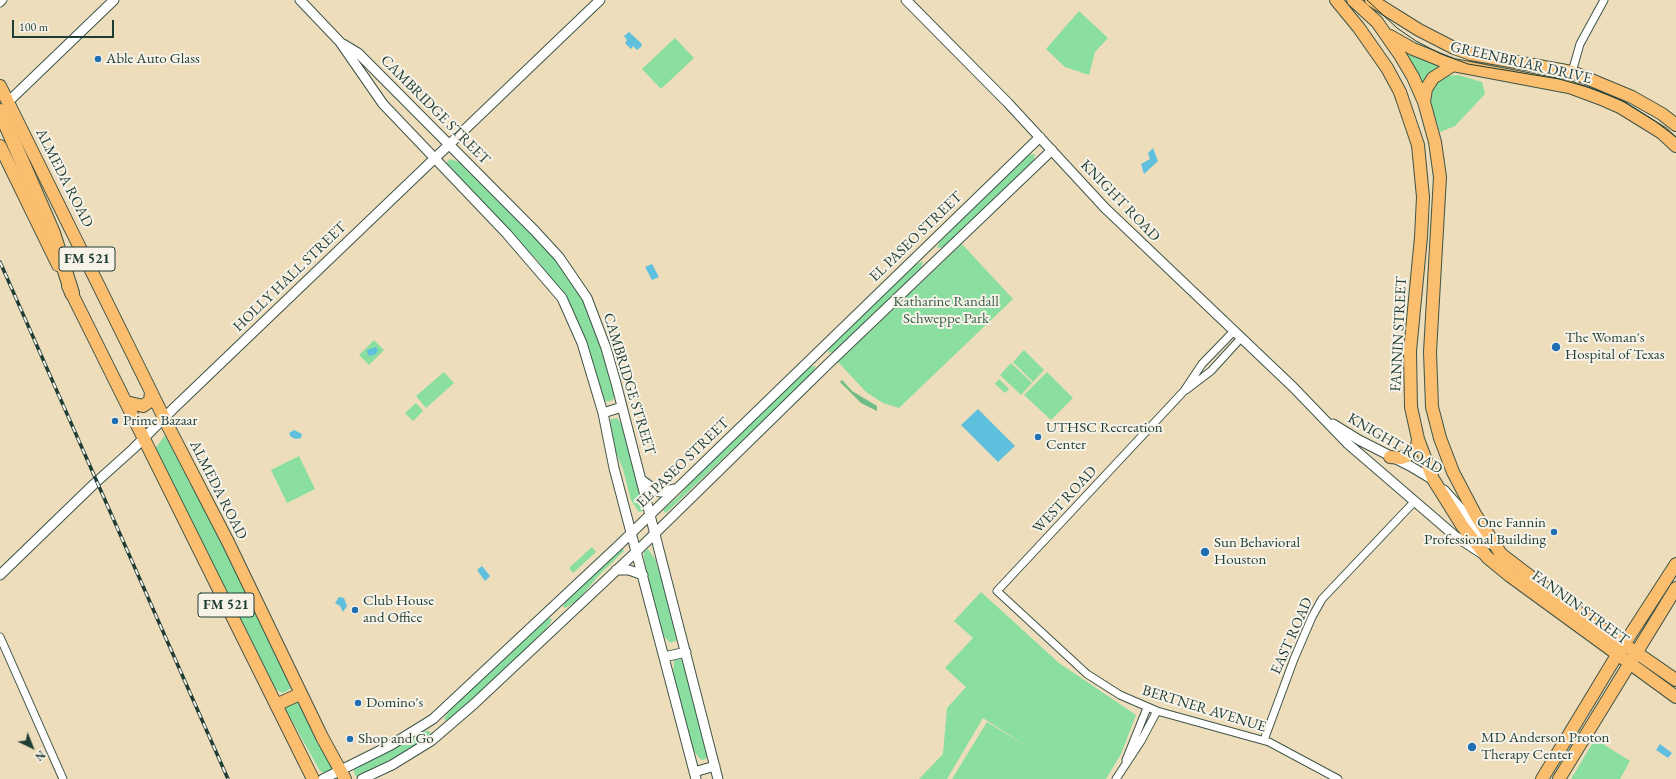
<!DOCTYPE html>
<html>
<head>
<meta charset="utf-8">
<style>
  body { margin:0 }
  #map { position:relative; width:1676px; height:779px; overflow:hidden; background:#edb; font-family:"EB Garamond",serif }
  canvas { display:block }
  .north { position:absolute; left:12px; top:727px; width:40px; height:40px; -webkit-text-stroke:3px #f7f3e8; paint-order:stroke; rotate:137deg; font-size:11px; font-weight:700; line-height:16px; text-align:center; color:#1f3d34 }
  .north::after { content:''; display:block; margin:auto; width:14px; height:18px; background:#1f3d34; clip-path:polygon(50% 0,100% 100%,50% 72%,0 100%) }
  .scale { position:absolute; left:12px; top:20px; width:102px; height:18px; box-sizing:border-box; border:2px solid #1f3d34; border-top:0; padding-left:5px; font-size:12px; line-height:14px; white-space:nowrap; color:#1f3d34; -webkit-text-stroke:3px #f7f3e8; paint-order:stroke }
</style>
</head>
<body>
<div id="map">
<canvas width="1676" height="779"></canvas>
<div class="north">N</div>
<div class="scale">100 m</div>
</div>
<script>
const c = document.querySelector('canvas').getContext('2d');
c.lineJoin = 'round';
function fill(path, color) { c.fillStyle = color; c.fill(path, 'evenodd'); }
const poly = rows => new Path2D(rows.map(r => 'M' + r).join(''));
function trace(path, color, width, dash) { c.strokeStyle = color; c.lineWidth = width; c.lineCap = dash ? 'butt' : 'round'; c.setLineDash(dash || []); c.stroke(path); }
function drawText(font, color, halo, rows, align = 'center') {
  c.font = font + ' "EB Garamond",serif'; c.lineWidth = 4; c.setLineDash([]); c.textBaseline = 'middle'; c.strokeStyle = halo; c.fillStyle = color; for (const [text, x, y, turn = 0] of rows) {
    c.save(); c.translate(x, y); c.rotate((+turn || 0) * Math.PI / 180); c.textAlign = isNaN(turn) ? turn : align; if (halo) c.strokeText(text, 0, 0); c.fillText(text, 0, 0); c.restore();
  }
}
const green = poly([
  [1079,11,1108,38,1095,52,1089,75,1065,67,1046,49],
  [675,38,694,58,661,89,642,69],
  [1405,49,1441,65,1441,68,1423,86,1403,51],
  [1458,75,1482,82,1485,94,1455,126,1440,132,1431,103,1431,93,1437,82,1447,76],
  [1035,154,1034,160,944,247,937,248,940,241,1027,155],
  [450,159,459,162,497,198,544,245,575,285,592,316,615,393,613,400,607,402,601,396,564,297,538,261,448,168,446,163],
  [962,244,1013,299,899,408,883,403,866,392,838,362],
  [923,261,921,268,836,351,828,353,829,347,915,265],
  [374,340,384,350,369,365,359,355],
  [1024,350,1044,370,1033,382,1013,362],
  [1011,363,1032,383,1021,395,1000,375],
  [816,366,812,373,804,381,666,513,663,510,679,496,703,468,808,367],
  [444,372,454,383,426,408,416,396],
  [1047,372,1073,398,1051,420,1024,395],
  [999,379,1009,389,1005,393,995,384],
  [416,403,423,411,413,421,405,413],
  [617,418,624,427,643,500,643,511,639,512,631,500,623,469,614,448,610,426,611,419],
  [165,435,190,484,209,515,292,687,287,691,282,693,275,689,155,449],
  [299,456,315,489,287,503,271,470],
  [592,547,596,552,573,573,569,568],
  [622,547,624,551,600,574,577,601,565,608,563,606,565,600],
  [648,549,655,559,678,630,676,641,670,643,664,636,655,608,644,559,644,552],
  [981,592,1059,663,1136,715,1121,754,1106,779,952,779,987,722,1030,748,983,718,947,779,919,779,943,754,947,708,966,687,945,668,973,638,954,621],
  [548,617,552,620,546,629,455,717,446,721,444,718,450,710],
  [680,659,684,662,708,752,706,759,701,760,693,750,673,676,674,660],
  [297,701,303,704,333,768,325,773,320,771,286,710,286,706],
  [423,731,429,731,431,733,427,739,398,756,356,777,353,769,398,747],
  [1595,739,1630,761,1620,779,1571,779]
]);
const forest = poly([
  [842,380,852,391,877,406,877,411,861,403,840,382]
]);
const water = poly([
  [629,32,641,43,642,46,637,50,633,46,631,49,625,43,627,40,624,36],
  [1153,148,1158,161,1144,174,1141,164,1150,159,1148,153],
  [652,264,659,277,652,280,645,267],
  [376,347,378,350,376,354,370,356,368,355,367,350],
  [978,409,1015,446,998,462,961,425],
  [294,430,302,434,301,438,296,439,291,437,289,433],
  [482,566,490,576,485,581,477,570],
  [339,597,344,598,347,606,343,612,340,606,335,603],
  [1660,744,1672,753,1668,758,1656,750]
]);
const minor = poly([
  [0,3,3,0],
  [1572,72,1580,44,1604,0],
  [1234,331,1202,364,1184,391,997,591,1087,674,1120,695,1157,711,1269,742,1338,779],
  [1186,390,1211,371,1241,338],
  [0,637,63,779],
  [1264,740,1294,659,1312,617,1322,599,1414,502],
  [1126,760,1147,708],
  [1116,779,1141,741,1157,711]
]);
const tertiary = poly([
  [300,0,340,42,383,104,507,234,562,298,582,343,603,413,614,468,696,779],
  [906,0,1008,103,1105,208,1293,387,1347,443,1455,536,1481,553],
  [343,44,358,53,535,231,559,257,587,298,606,348,616,383,718,779],
  [8,102,114,0],
  [603,413,622,407],
  [1333,424,1359,440,1410,466,1435,481],
  [643,481,655,490,660,492,675,489],
  [1444,490,1462,510,1479,533,1490,544],
  [616,570,629,570,643,575],
  [0,575,94,484,133,449,174,408,600,0],
  [664,657,686,652],
  [694,772,715,766],
  [323,779,391,745,433,719,620,544,1040,137],
  [362,779,392,765,431,741,474,704,637,551,827,365,1052,150]
]);
const primary = poly([
  [1336,0,1359,28,1387,68,1400,92,1418,145,1423,197,1421,237,1410,351,1411,407,1418,439,1433,479,1463,527,1487,557,1510,576,1676,697],
  [1353,0,1377,22,1400,55,1413,77,1424,102,1435,142,1440,177,1430,352,1432,407,1440,438,1453,472,1475,514,1501,554,1569,606,1676,680],
  [1371,0,1419,30,1454,48,1471,54,1572,72,1632,97,1662,114,1676,125],
  [1390,36,1413,49,1453,65,1569,87,1604,100,1620,107,1662,133,1676,146],
  [0,86,169,428,228,542,322,737,345,779],
  [1424,102,1426,89,1433,78,1453,65],
  [0,146,58,265],
  [68,286,313,779],
  [126,402,143,406,150,401,151,392],
  [1390,457,1401,458,1407,456,1417,447,1418,439],
  [276,705,300,694],
  [1542,779,1614,660,1676,564],
  [1559,779,1676,588]
]);
const motorway = poly([
  [0,111,53,233,72,293]
]);
const tram = poly([
  [1367,0,1397,28,1416,41,1441,54,1468,64,1559,79,1591,88,1625,102,1655,121,1676,137]
]);
const rail = poly([
  [0,262,228,779]
]);
const markers = [
  [98,59,4,"#1f6fb2"],
  [1556,347,5,"#1f6fb2"],
  [115,421,4,"#1f6fb2"],
  [1038,437,4,"#1f6fb2"],
  [1554,532,4,"#1f6fb2"],
  [1205,552,5,"#1f6fb2"],
  [355,610,4,"#1f6fb2"],
  [358,703,4,"#1f6fb2"],
  [350,739,4,"#1f6fb2"],
  [1472,747,5,"#1f6fb2"]
];
const shields = [
  [87,259,56],
  [226,605,56]
];
const shieldNames = [
  ["FM 521",87,259],
  ["FM 521",226,605]
];
const poiNames = [
  ["Able Auto Glass",106,59],
  ["The Woman's",1565,338],
  ["Hospital of Texas",1565,355],
  ["Prime Bazaar",123,421],
  ["UTHSC Recreation",1046,428],
  ["Center",1046,445],
  ["One Fannin",1546,523,"right"],
  ["Professional Building",1546,540,"right"],
  ["Sun Behavioral",1214,543],
  ["Houston",1214,560],
  ["Club House",363,601],
  ["and Office",363,618],
  ["Domino's",366,703],
  ["MD Anderson Proton",1481,738],
  ["Therapy Center",1481,755],
  ["Shop and Go",358,739]
];
const streetNames = [
  ["GREENBRIAR DRIVE",1521,63,13],
  ["CAMBRIDGE STREET",435,110,45],
  ["ALMEDA ROAD",64,178,63],
  ["KNIGHT ROAD",1120,201,46],
  ["EL PASEO STREET",916,237,-44],
  ["HOLLY HALL STREET",290,277,-44],
  ["FANNIN STREET",1399,334,-87],
  ["CAMBRIDGE STREET",629,384,73],
  ["KNIGHT ROAD",1395,444,30],
  ["EL PASEO STREET",683,463,-44],
  ["ALMEDA ROAD",218,490,63],
  ["WEST ROAD",1065,500,-47],
  ["FANNIN STREET",1580,608,36],
  ["EAST ROAD",1292,636,-66],
  ["BERTNER AVENUE",1204,709,17]
];
const parkNames = [
  ["Katharine Randall",946,302],
  ["Schweppe Park",946,319]
];
fill(green, '#89dea0');
fill(forest, '#6ebd86');
fill(water, '#5fc0de');
trace(minor, '#3e5548', 9);
trace(tertiary, '#3e5548', 11);
trace(primary, '#3e5548', 14);
trace(motorway, '#3e5548', 16);
trace(minor, '#fff', 7);
trace(tertiary, '#fff', 9);
trace(primary, '#fbbd6e', 12);
trace(motorway, '#fbbd6e', 14);
trace(tram, '#1f3d34', 1);
trace(rail, '#1f3d34', 3.5);
trace(rail, '#f7f3e8', 2, [6]);
for (const [x, y, r, color] of markers) { const dot = new Path2D(); dot.arc(x, y, r, 0, 2 * Math.PI); c.fillStyle = color; c.fill(dot); trace(dot, '#f7f3e8', 1.5); }
for (const [x, y, w] of shields) { const box = new Path2D(); box.roundRect(x - w / 2, y - 12, w, 24, 3); c.fillStyle = '#f7f3e8'; c.fill(box); trace(box, '#1f3d34', 1); }
drawText('bold 14px', '#1f3d34', null, shieldNames);
drawText('15px', '#1f3d34', '#f7f3e8', poiNames, 'left');
drawText('15px', '#1f3d34', '#f7f3e8', streetNames);
drawText('15px', '#345d4a', '#f7f3e8', parkNames);
</script>
</body>
</html>
